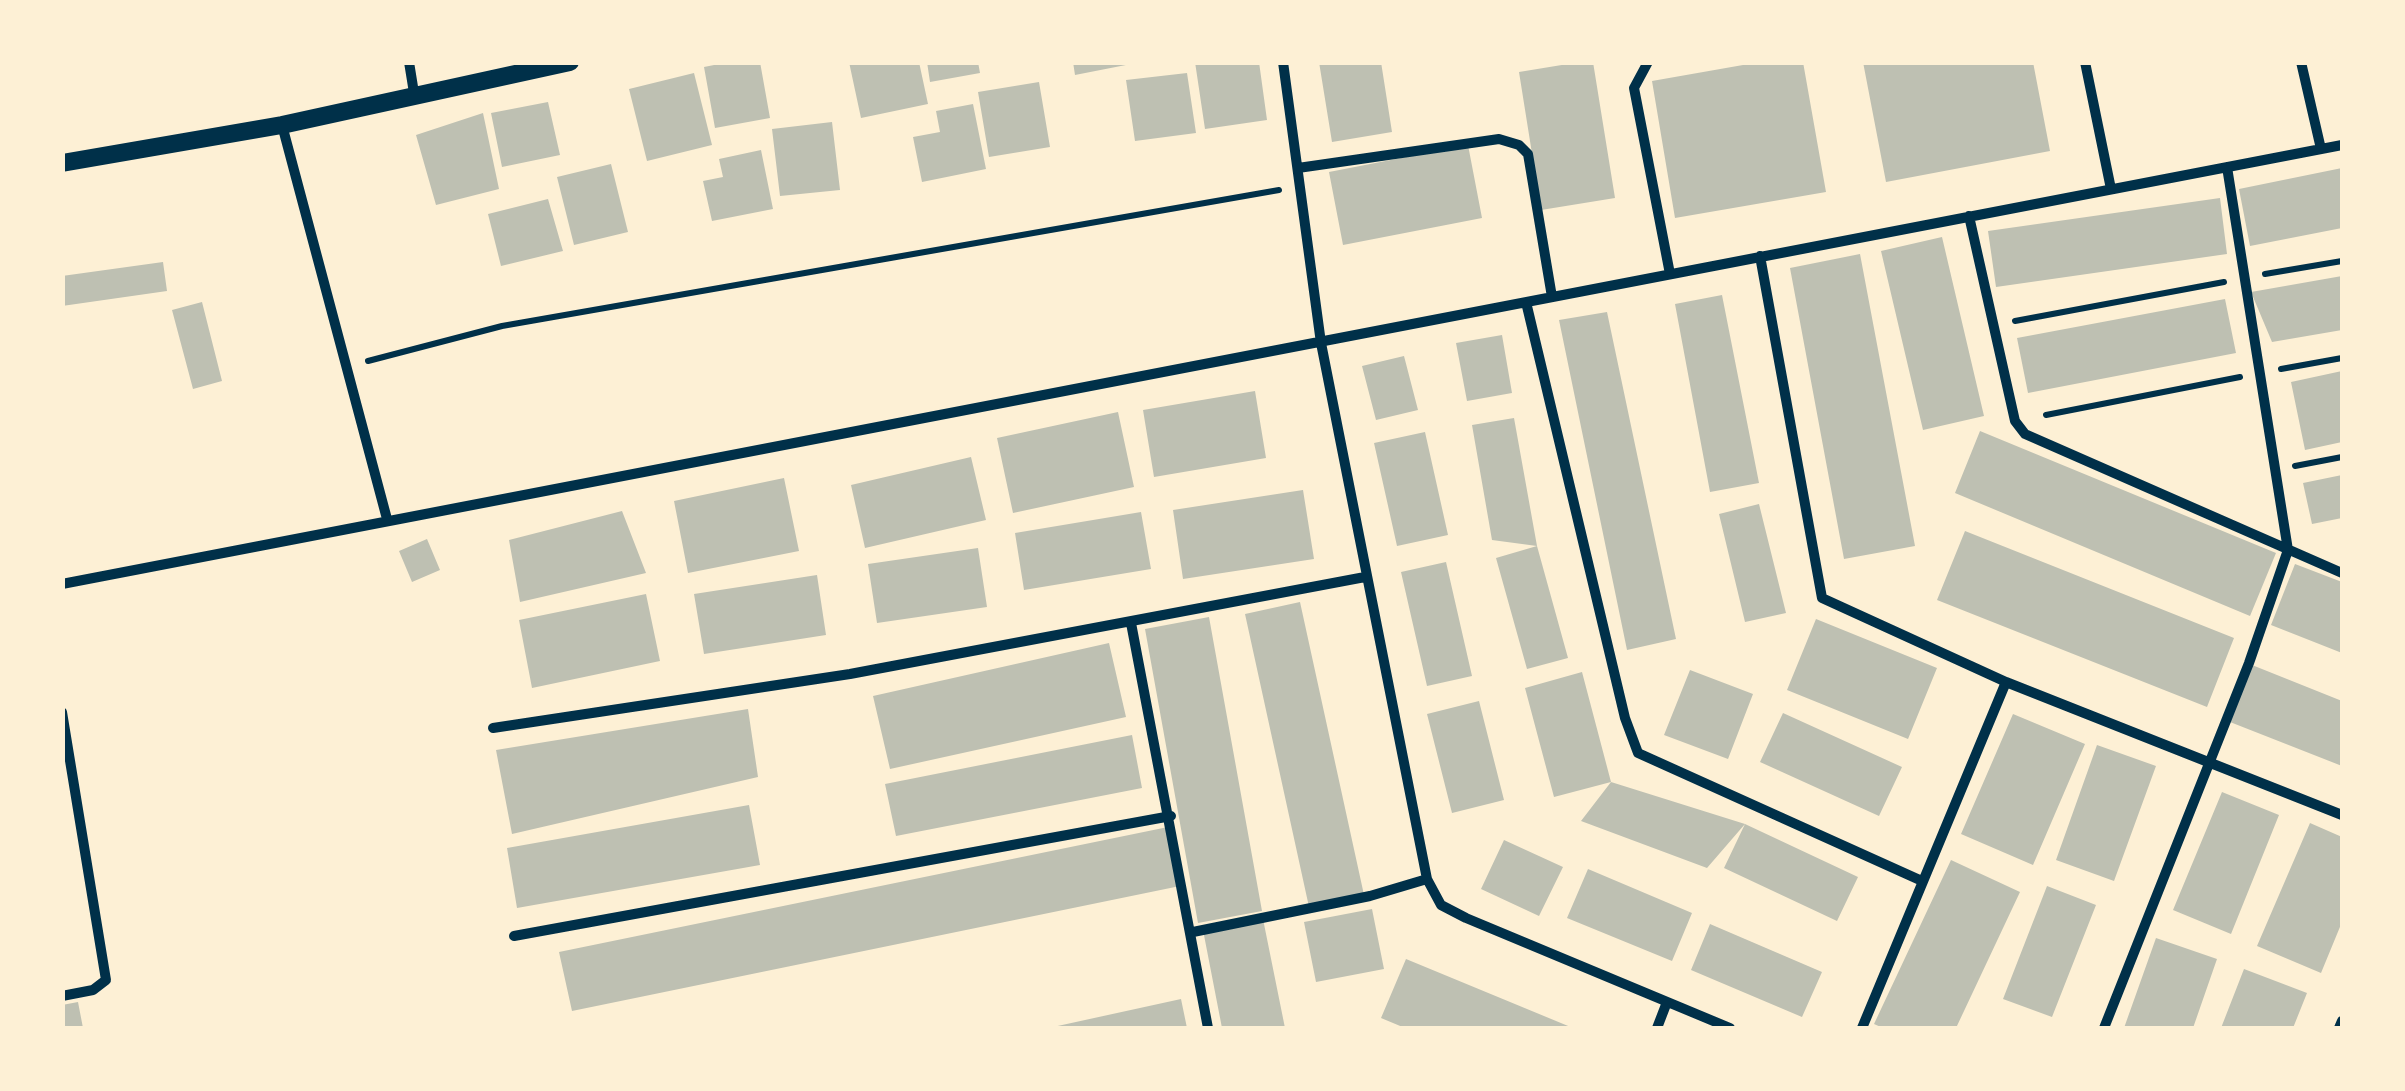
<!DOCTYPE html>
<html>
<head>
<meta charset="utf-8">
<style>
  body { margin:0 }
  #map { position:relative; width:2405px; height:1091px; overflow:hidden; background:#fdf0d5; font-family:Quicksand,sans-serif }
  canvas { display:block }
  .frame { position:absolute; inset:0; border:65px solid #fdf0d5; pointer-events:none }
</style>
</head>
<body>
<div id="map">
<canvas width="2405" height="1091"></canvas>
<div class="frame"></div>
</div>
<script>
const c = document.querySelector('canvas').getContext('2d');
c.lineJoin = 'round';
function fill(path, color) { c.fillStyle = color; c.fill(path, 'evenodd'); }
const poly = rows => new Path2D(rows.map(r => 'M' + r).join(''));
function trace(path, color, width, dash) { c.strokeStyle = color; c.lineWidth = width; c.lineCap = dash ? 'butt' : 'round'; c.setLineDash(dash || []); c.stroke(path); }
const building = poly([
  [729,62,760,62,770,118,715,128,704,67],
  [849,62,919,62,928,104,861,118],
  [927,62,978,62,980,73,930,82],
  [1073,62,1131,62,1131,64,1075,75],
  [1195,62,1259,62,1267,120,1205,129],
  [1319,62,1381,62,1392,132,1332,142],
  [1580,62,1593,62,1615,198,1541,210,1519,72],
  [1760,62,1803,62,1826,192,1675,218,1652,81],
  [1863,62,2033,62,2050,151,1886,182],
  [694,73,712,145,647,161,629,89],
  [1187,73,1196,133,1135,141,1126,80],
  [1039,82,1050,147,989,157,978,92],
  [548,102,560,155,502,167,491,113],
  [973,104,986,169,922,182,913,137,940,132,936,111],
  [483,113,499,189,436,205,416,135],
  [832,122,840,190,780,196,772,129],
  [1468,145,1482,218,1343,245,1329,172],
  [761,150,773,209,712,221,703,181,723,177,719,159],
  [611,164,628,232,574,245,557,177],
  [2342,168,2342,228,2250,246,2239,189],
  [2220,198,2227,254,1996,287,1988,231],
  [548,199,563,251,501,266,488,214],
  [1942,237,1984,416,1923,430,1881,251],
  [1860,254,1915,546,1844,559,1790,268],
  [163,262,167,291,62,306,62,276],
  [2342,276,2342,330,2272,342,2251,292],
  [1722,295,1759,483,1710,492,1675,304],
  [2225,299,2236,353,2028,393,2017,338],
  [202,302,222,381,193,389,172,310],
  [1607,312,1676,639,1627,650,1559,320],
  [1502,335,1512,393,1467,401,1456,343],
  [1404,356,1418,410,1376,420,1362,366],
  [2342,371,2342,442,2305,450,2291,382],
  [1255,391,1266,458,1154,477,1143,410],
  [1118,412,1134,487,1013,513,997,438],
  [1514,418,1537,546,1568,658,1527,669,1496,558,1537,546,1492,540,1472,425],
  [1980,431,2276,553,2250,616,1955,493],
  [1425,432,1448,535,1397,546,1374,443],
  [971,457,986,520,865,548,851,485],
  [2342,475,2342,518,2312,524,2303,483],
  [784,478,799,551,688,573,674,501],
  [1303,490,1314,559,1183,579,1173,510],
  [1759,504,1786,613,1745,622,1719,514],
  [622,511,646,573,520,602,509,540],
  [1141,512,1151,569,1024,590,1015,533],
  [1965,531,2234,638,2207,707,1937,600],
  [427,539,440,570,412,582,399,551],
  [978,548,987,607,877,623,868,564],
  [1446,562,1472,676,1427,686,1401,572],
  [2295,564,2342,582,2342,653,2271,625],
  [817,575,826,635,704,654,694,594],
  [646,594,660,661,532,688,519,620],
  [1300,602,1364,895,1309,907,1245,614],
  [1209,617,1262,911,1198,923,1145,629],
  [1816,619,1937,668,1908,739,1787,690],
  [1109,643,1126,717,890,769,873,696],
  [2252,665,2342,701,2342,766,2230,722],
  [1690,670,1753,694,1728,759,1664,735],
  [1582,672,1611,782,1554,797,1525,688],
  [1479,701,1504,800,1452,813,1427,714],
  [748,709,758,777,512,834,496,750],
  [1783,713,1902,767,1879,816,1760,762],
  [2013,714,2085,744,2033,865,1961,834],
  [1132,735,1142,788,896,836,885,784],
  [2097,745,2156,766,2114,881,2056,860],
  [1611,782,1745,824,1858,877,1837,921,1724,868,1745,824,1707,868,1581,821],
  [2222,792,2279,815,2231,934,2173,910],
  [749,805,760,865,517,908,507,848],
  [2310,823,2342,837,2342,922,2321,973,2257,946],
  [1168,827,1180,886,572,1011,559,952],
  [1504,840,1563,867,1539,916,1481,889],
  [1951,860,2020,892,1956,1028,1883,1028,1874,1024],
  [1588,869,1692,913,1672,961,1567,918],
  [2047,886,2096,905,2052,1017,2003,999],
  [1372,909,1384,969,1316,982,1304,922],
  [1263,919,1285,1028,1222,1028,1203,930],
  [1710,924,1822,972,1802,1017,1691,970],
  [2156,938,2217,959,2193,1028,2124,1028],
  [1406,959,1573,1028,1405,1028,1381,1018],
  [2244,969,2307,993,2293,1028,2221,1028],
  [1181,999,1187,1028,1053,1028,1053,1027],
  [78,1002,83,1028,62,1028,62,1005]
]);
const path = poly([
  [2265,274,2342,261],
  [2015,321,2224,282],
  [368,361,502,326,1279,190],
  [2281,369,2342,358],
  [2046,415,2240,377],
  [2295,466,2342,457]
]);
const minor = poly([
  [409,62,414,93],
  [1283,62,1321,343,1427,879,1441,905,1466,918,1730,1028],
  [1648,62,1634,88,1670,274],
  [2085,62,2111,189],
  [2301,62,2321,149],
  [282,125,387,519],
  [1298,168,1499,139,1519,145,1528,154,1552,297],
  [1969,216,2015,421,2025,434,2342,573],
  [1760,256,1822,598,2006,682,2342,815],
  [1526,302,1625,718,1638,753,1922,881],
  [62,584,2342,145],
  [1131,623,1208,1028],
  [62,712,106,980,93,990,62,996],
  [493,728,850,674,1365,577],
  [1193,932,1370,896,1427,879],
  [514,936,1171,816],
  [1657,1028,1667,1002],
  [1862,1028,2006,682],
  [2104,1028,2249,663,2288,550,2227,167],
  [2339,1028,2342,1021]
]);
const tertiary = poly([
  [62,163,282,125,570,62]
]);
fill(building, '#bec0b2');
trace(path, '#003049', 6);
trace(minor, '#003049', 10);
trace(tertiary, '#003049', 18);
</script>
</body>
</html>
